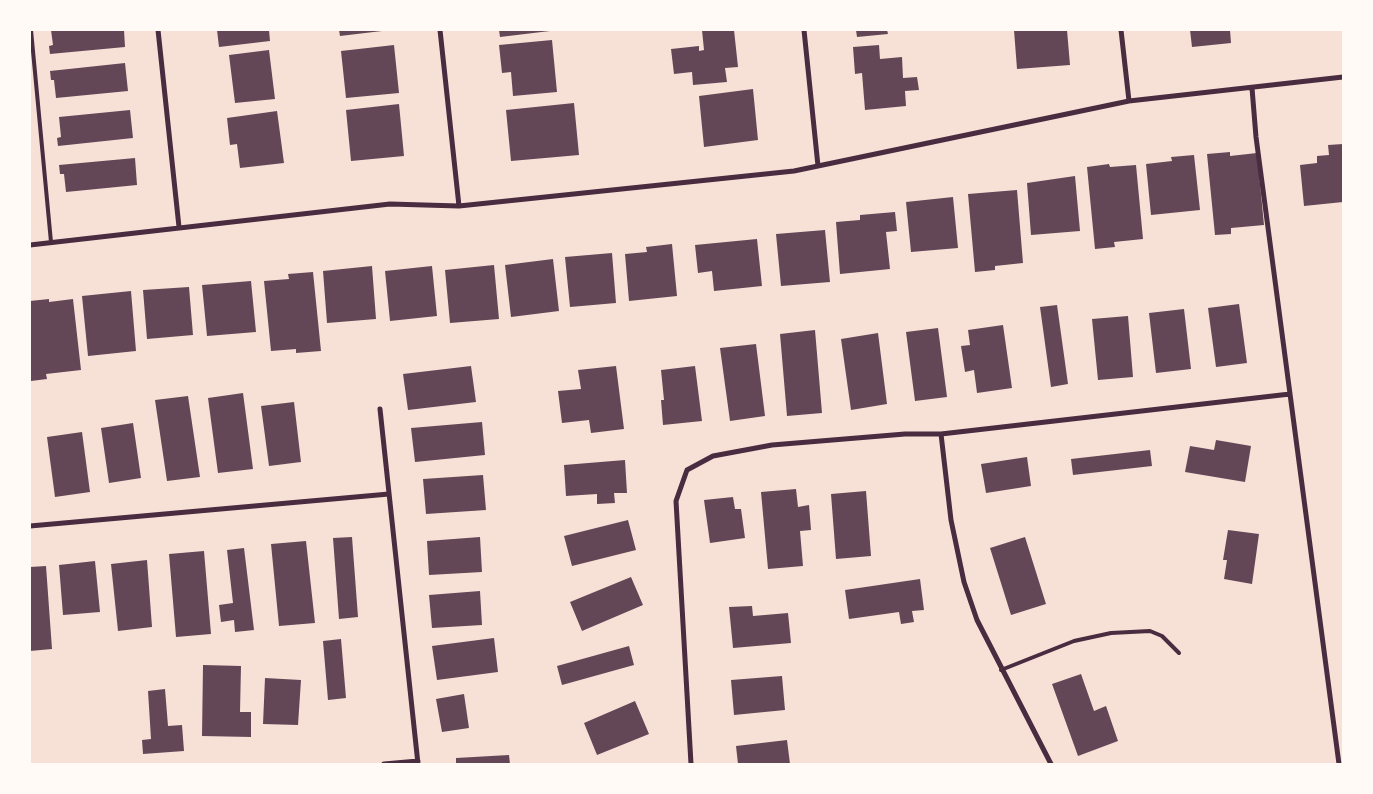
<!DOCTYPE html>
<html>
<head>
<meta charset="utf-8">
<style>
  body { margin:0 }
  #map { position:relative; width:1373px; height:794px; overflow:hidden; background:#f7e1d7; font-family:"Varela Round",sans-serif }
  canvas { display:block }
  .frame { position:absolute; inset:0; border:31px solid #fffaf5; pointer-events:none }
</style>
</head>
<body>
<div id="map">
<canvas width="1373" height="794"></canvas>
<div class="frame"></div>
</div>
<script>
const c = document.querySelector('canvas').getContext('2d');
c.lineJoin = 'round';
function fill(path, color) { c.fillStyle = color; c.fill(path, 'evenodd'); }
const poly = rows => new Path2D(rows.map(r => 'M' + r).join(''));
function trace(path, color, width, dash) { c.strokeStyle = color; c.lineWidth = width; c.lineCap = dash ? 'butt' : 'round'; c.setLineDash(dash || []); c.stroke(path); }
const building = poly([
  [51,30,124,30,125,47,50,54,49,46,53,45],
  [217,30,269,30,270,41,219,47],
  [339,30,382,30,382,31,340,36],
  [499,30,550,30,550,31,500,37],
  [702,30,734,30,738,67,725,68,727,82,693,85,692,72,674,74,671,49,699,46,699,51,704,50],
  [856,30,887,30,888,34,857,37],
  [1014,30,1067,30,1070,65,1017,69],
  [1190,30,1230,30,1231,43,1192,47],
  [552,40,557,92,513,96,511,72,502,73,499,45],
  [394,45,399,93,346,98,341,51],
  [879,45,880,59,902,57,903,78,917,77,919,90,905,91,906,106,865,110,862,73,855,74,853,47],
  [269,50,275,99,235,103,229,55],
  [125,63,128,91,56,98,54,80,51,80,50,71],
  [753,89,758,140,704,147,699,96],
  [574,103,579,155,511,161,506,110],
  [399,104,404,156,351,161,346,110],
  [130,110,133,138,58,146,57,138,61,137,59,117],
  [277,111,284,163,240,168,237,144,230,145,227,118],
  [1343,144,1343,202,1304,206,1300,165,1317,163,1317,156,1329,155,1328,145],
  [1230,152,1230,156,1257,153,1264,225,1231,228,1231,234,1215,235,1207,154],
  [1194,155,1200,210,1151,215,1146,164,1172,161,1171,157],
  [135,158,137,185,66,192,64,174,60,174,59,165],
  [1109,164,1110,167,1136,165,1143,239,1114,242,1115,247,1095,249,1087,167],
  [1075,176,1080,231,1031,235,1027,183],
  [1017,190,1023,263,995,266,995,270,975,272,968,194],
  [953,197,958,248,911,252,906,202],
  [895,212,897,231,886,232,890,269,840,274,836,222,860,220,860,215],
  [825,230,830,282,781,286,776,234],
  [757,239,762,286,714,291,712,271,698,273,695,245],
  [672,244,677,296,629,301,625,254,647,252,646,247],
  [612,253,616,303,570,307,565,257],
  [553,259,559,311,511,317,505,265],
  [494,265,499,319,450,323,445,270],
  [372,266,376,319,327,323,323,271],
  [432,266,437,316,390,321,385,271],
  [313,272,321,351,296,353,296,349,271,351,264,281,289,279,288,274],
  [251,281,256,332,207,336,202,285],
  [189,287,193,335,147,339,143,290],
  [131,291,136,351,88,356,82,296],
  [49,299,49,302,73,299,81,370,46,374,47,379,31,381,30,301],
  [1239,304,1247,363,1216,367,1208,308],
  [1057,305,1068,384,1051,387,1040,307],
  [1184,309,1191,369,1156,373,1149,313],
  [1128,316,1133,377,1098,380,1092,319],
  [1003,325,1012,388,977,393,974,370,965,372,961,346,970,345,968,330],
  [938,328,947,397,915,401,906,332],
  [815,330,822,413,787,416,780,334],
  [878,333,887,404,851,410,841,339],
  [756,344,765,416,730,421,720,348],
  [471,366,476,402,408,410,403,374],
  [616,366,624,429,591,433,589,420,562,423,558,391,581,389,578,370],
  [695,366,702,421,663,425,661,400,664,400,661,370],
  [243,393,253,469,218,473,208,398],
  [188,396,200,477,167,481,155,400],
  [294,402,301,462,269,466,261,406],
  [482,422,485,455,415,462,411,428],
  [133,423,141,478,109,483,101,428],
  [82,432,90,492,55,497,47,437],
  [1216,440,1251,446,1245,482,1185,472,1190,446,1214,450],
  [1150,450,1152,466,1073,475,1071,459],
  [1027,457,1031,486,986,493,981,464],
  [625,460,627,493,614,493,615,503,597,504,597,494,566,496,564,465],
  [483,475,486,510,426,514,423,479],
  [796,489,798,507,809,505,811,530,800,531,803,566,768,569,761,492],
  [866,491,871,556,836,559,831,494],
  [733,497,735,509,741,509,745,538,710,543,704,500],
  [628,520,636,550,572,566,564,536],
  [1228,530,1259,534,1252,584,1224,579,1227,560,1223,560],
  [352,537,358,617,339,619,333,538],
  [480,537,482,572,429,575,427,541],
  [1025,537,1046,604,1011,615,990,548],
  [306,541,315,623,279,626,271,544],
  [244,548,254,630,235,632,234,620,221,622,219,605,233,603,227,550],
  [204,551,211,634,176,637,169,554],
  [147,560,152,627,118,631,111,564],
  [95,561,100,612,63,615,59,565],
  [46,566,52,649,30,651,30,567],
  [631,577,643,605,582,631,570,602],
  [920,579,924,610,912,611,914,622,901,624,899,612,849,619,845,590],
  [480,591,482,625,432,628,429,595],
  [752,606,753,616,788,613,791,643,733,648,729,607],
  [494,638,498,672,437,680,432,646],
  [341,639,346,698,328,700,323,641],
  [629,646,634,665,562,685,557,666],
  [203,665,241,666,240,712,251,712,251,737,202,736],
  [1081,674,1094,711,1106,706,1118,741,1078,756,1052,684],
  [782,676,785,710,734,715,731,680],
  [265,678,301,680,298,725,263,724],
  [165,689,168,726,182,725,184,751,143,754,142,740,151,739,148,691],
  [464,694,469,728,442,732,436,699],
  [635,701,649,734,597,755,584,723],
  [787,740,790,764,738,764,736,746],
  [509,755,510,764,456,764,456,758]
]);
const service = poly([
  [31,30,51,242],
  [1001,670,1074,641,1111,633,1150,631,1162,636,1179,653]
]);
const minor = poly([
  [158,30,179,227],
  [440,30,459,206],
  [804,30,818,166],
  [1252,88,1256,137,1339,764],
  [1129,101,1343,77],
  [30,245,390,204,459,206,794,171,1129,101,1121,30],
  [380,409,418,764],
  [30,526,389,494],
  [384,764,418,761],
  [691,764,676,501,687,470,713,456,772,445,905,434,941,434],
  [1051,764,977,620,964,582,951,520,941,434,1290,394]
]);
fill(building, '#644757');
trace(service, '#4a2c40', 4);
trace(minor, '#4a2c40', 5);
</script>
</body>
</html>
